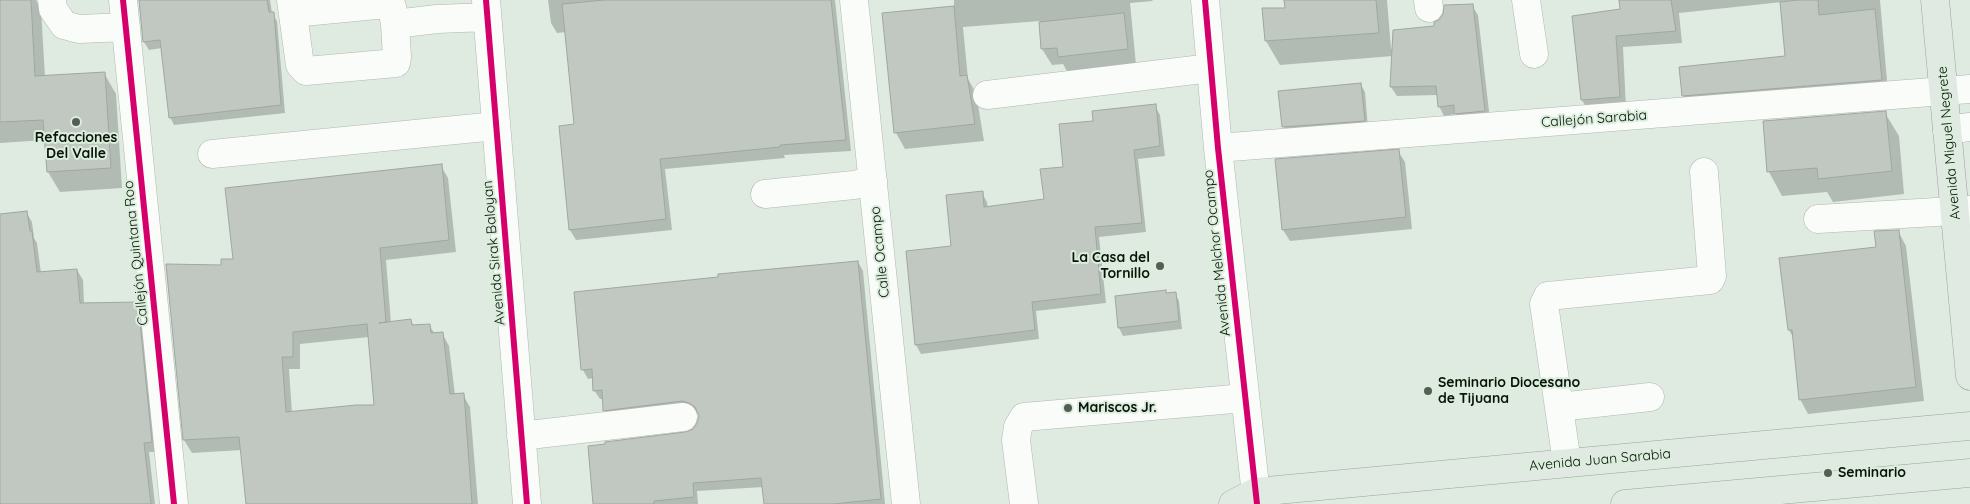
<!DOCTYPE html>
<html>
<head>
<meta charset="utf-8">
<style>
  body { margin:0 }
  canvas { display:block; background:#dfeae0 }
</style>
</head>
<body>
<canvas width="1970" height="504"></canvas>
<script>
const c = document.querySelector('canvas').getContext('2d');
c.lineJoin = 'round';
function fill(path, color) { c.fillStyle = color; c.fill(path, 'evenodd'); }
const poly = rows => new Path2D(rows.map(r => 'M' + r).join(''));
function trace(path, color, width, dash) { c.strokeStyle = color; c.lineWidth = width; c.lineCap = dash ? 'butt' : 'round'; c.setLineDash(dash || []); c.stroke(path); }
function drawText(font, color, halo, rows, align = 'center') {
  c.font = font + ' Quicksand,sans-serif'; c.lineWidth = 4; c.setLineDash([]); c.textBaseline = 'middle'; c.strokeStyle = halo; c.fillStyle = color; for (const [text, x, y, turn = 0] of rows) {
    c.save(); c.translate(x, y); c.rotate((+turn || 0) * Math.PI / 180); c.textAlign = isNaN(turn) ? turn : align; if (halo) c.strokeText(text, 0, 0); c.fillText(text, 0, 0); c.restore();
  }
}
const shadow = poly([
  [0,0,36,0,41,9,45,77,104,73,116,94,122,188,60,192,48,172,46,140,0,143],
  [141,0,270,0,272,13,277,21,285,113,174,125,170,117,162,48,149,50,144,42],
  [548,0,835,0,851,151,784,155,785,158,665,169,672,230,576,240,570,230,575,125,566,32,557,33,551,23],
  [954,0,1152,0,1153,1,1130,3,1136,65,1068,73,1063,64,1052,65,1042,49,1040,21,963,27,968,79,976,93,984,141,905,149,896,133,884,15,954,7],
  [1286,0,1387,0,1391,49,1436,28,1472,6,1478,15,1490,120,1461,122,1456,114,1444,116,1439,106,1438,95,1397,96,1391,87,1393,56,1280,65,1266,41,1286,9],
  [1621,0,1880,0,1888,92,1690,108,1683,96,1786,57,1782,2,1679,13,1682,43,1623,47,1626,108,1589,112,1582,100,1573,17,1621,10],
  [1361,85,1365,92,1368,128,1288,135,1284,127],
  [1155,106,1160,115,1165,156,1138,159,1146,232,1099,237,1106,303,1036,311,1039,339,921,354,916,345,907,252,953,248,982,193,987,202,988,208,1045,200,1095,122],
  [1885,113,1899,136,1904,194,1833,202,1827,192,1782,196,1769,172,1765,122],
  [1398,151,1405,162,1412,229,1290,241,1283,230],
  [441,166,448,178,456,252,386,260,391,323,411,321,414,326,429,325,435,334,442,333,449,346,455,395,463,395,470,407,478,504,248,504,242,450,192,453,184,440,168,266,223,266],
  [369,337,375,406,292,413,289,369,300,369,300,344],
  [26,212,32,222,34,238,37,243,41,273,77,270,83,280,84,304,137,303,143,313,157,452,149,452,155,504,0,504,0,214],
  [1898,231,1906,246,1924,401,1808,414,1800,399,1794,339,1789,330],
  [858,262,863,271,885,504,766,504,764,487,697,491,698,504,594,504,686,434,693,430,699,423,699,415,695,411,609,419,604,410,604,399,600,399,594,390,594,378,588,379,583,370],
  [1175,293,1179,301,1182,329,1123,336,1119,328,1117,297]
]);
const building = poly([
  [0,0,31,0,35,76,105,72,111,168,47,172,43,120,0,122,0,0],
  [139,0,267,0,269,12,274,12,281,105,169,118,160,40,143,42,139,0],
  [604,0,831,0,846,140,780,145,780,147,660,159,666,219,569,230,559,126,574,124,562,4,604,0],
  [1284,0,1376,0,1379,33,1265,41,1262,8,1285,8,1284,0],
  [1619,0,1671,0,1676,31,1616,36,1620,97,1581,100,1572,16,1620,9,1619,0],
  [1798,0,1818,0,1819,15,1875,9,1882,80,1682,96,1679,67,1785,56,1780,2,1798,0],
  [1473,4,1485,111,1454,114,1454,105,1438,107,1436,86,1390,87,1393,30,1434,26,1434,22,1439,20,1443,14,1444,5,1473,4],
  [954,6,960,76,967,75,975,124,894,133,882,13,954,6],
  [1124,13,1128,49,1058,57,1057,48,1041,49,1039,22,1124,13],
  [1361,83,1365,121,1282,127,1278,91,1361,83],
  [1156,104,1160,146,1134,150,1142,223,1095,227,1101,294,1032,302,1035,330,915,345,906,251,951,246,946,195,983,191,984,207,1044,199,1040,169,1063,167,1059,124,1093,121,1092,111,1156,104],
  [1886,111,1892,171,1818,179,1817,168,1767,172,1763,121,1886,111],
  [1399,149,1406,217,1282,230,1275,159,1399,149],
  [442,164,449,240,380,248,386,322,379,323,411,319,412,325,430,324,431,333,443,332,450,394,464,393,472,504,246,504,239,437,183,440,166,264,221,265,221,259,233,259,225,188,442,164],
  [367,324,374,405,356,405,286,412,282,357,293,357,293,332,367,324],
  [27,211,30,231,32,231,37,272,77,269,80,303,138,302,152,442,144,443,151,504,0,504,0,214,27,211],
  [1899,230,1916,387,1799,400,1792,330,1788,330,1779,258,1876,247,1874,231,1899,230],
  [858,261,881,499,833,504,764,504,761,478,693,483,694,497,654,501,654,504,593,504,588,446,605,444,605,442,685,432,693,429,697,423,699,416,695,407,689,403,682,401,603,411,602,390,593,391,592,369,581,370,574,292,718,277,718,274,858,261],
  [1166,290,1166,293,1176,292,1179,321,1118,328,1115,296,1166,290]
]);
const minor = poly([
  [52,0,53,9,64,25,79,29,126,27],
  [123,0,174,504],
  [291,0,300,65,306,71,396,63,397,57,395,24,392,7,387,4,293,13],
  [486,0,527,504],
  [854,0,906,504],
  [1205,0,1218,148,1257,504],
  [1428,0,1429,8],
  [1526,0,1534,54],
  [395,24,437,19,487,17],
  [987,95,1211,68],
  [1947,130,1970,127],
  [1218,148,1970,89],
  [212,154,496,126],
  [765,194,854,185,873,181],
  [1818,219,1970,210],
  [1559,407,1650,397],
  [521,436,683,417],
  [1567,463,1544,304,1548,296,1710,280,1712,276,1704,172],
  [1024,504,1016,440,1018,427,1024,417,1245,398]
]);
const major = poly([
  [1935,0,1970,376],
  [1233,504,1256,492,1970,426],
  [1625,504,1970,473]
]);
const cycleway = poly([
  [123,0,174,504],
  [486,0,527,504],
  [1205,0,1218,148,1257,504]
]);
const markers = [
  [76,122,5,"#555e56"],
  [1160,266,5,"#555e56"],
  [1428,391,5,"#555e56"],
  [1068,408,5,"#555e56"],
  [1828,473,5,"#555e56"]
];
const streetNames = [
  ["Callejón Sarabia",1594,119,-4],
  ["Avenida Miguel Negrete",1949,143,-95],
  ["Calle Ocampo",880,252,-96],
  ["Callejón Quintana Roo",136,253,-96],
  ["Avenida Sirak Baloyan",494,253,-95],
  ["Avenida Melchor Ocampo",1217,253,-96],
  ["Avenida Juan Sarabia",1600,460,-5]
];
const poiNames = [
  ["Refacciones",76,138,"center"],
  ["Del Valle",76,154,"center"],
  ["La Casa del",1150,258,"right"],
  ["Tornillo",1150,274,"right"],
  ["Seminario Diocesano",1438,383],
  ["de Tijuana",1438,399],
  ["Mariscos Jr.",1078,408],
  ["Seminario",1838,473]
];
fill(shadow, '#0003');
fill(building, '#c0c8c1');
trace(building, '#9fa7a0', 1);
trace(minor, '#afb7b0', 29);
trace(major, '#95a897', 29);
trace(minor, '#fafcfa', 28);
trace(major, '#e0eae2', 28);
trace(cycleway, '#d6006c', 6);
for (const [x, y, r, color] of markers) { const dot = new Path2D(); dot.arc(x, y, r, 0, 2 * Math.PI); c.fillStyle = color; c.fill(dot); trace(dot, '#dbeedc', 2); }
drawText('14px', '#0b120c', '#dbeedc', streetNames);
drawText('bold 14px', '#0b120c', '#dbeedc', poiNames, 'left');
</script>
</body>
</html>
